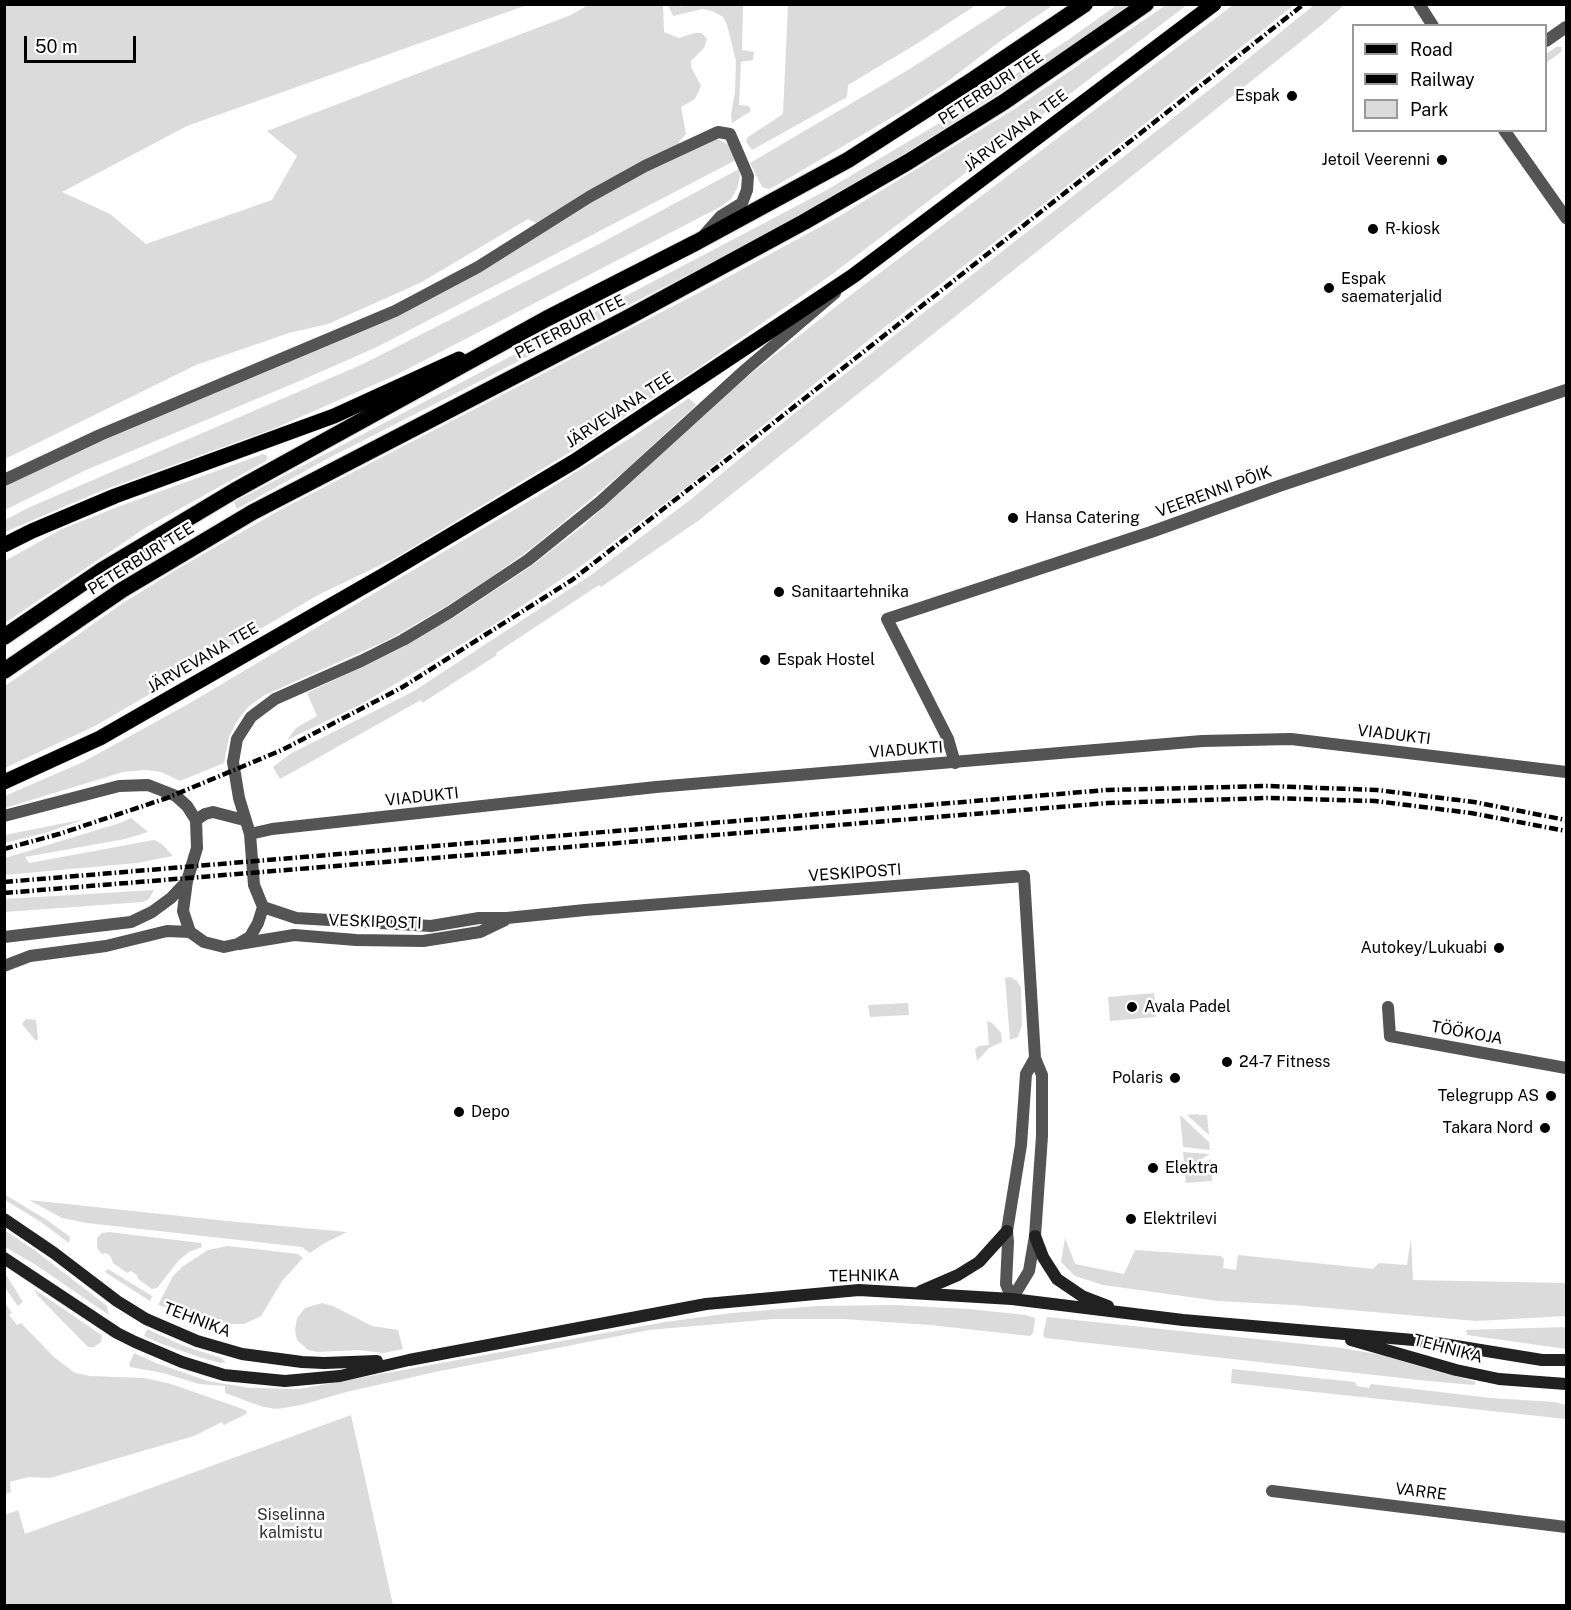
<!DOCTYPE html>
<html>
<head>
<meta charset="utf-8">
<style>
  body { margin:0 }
  #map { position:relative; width:1571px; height:1610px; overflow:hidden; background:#fff; font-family:"Public Sans",sans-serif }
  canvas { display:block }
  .frame { position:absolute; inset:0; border:6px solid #000; pointer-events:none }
  .legend { position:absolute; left:1352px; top:24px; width:195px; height:108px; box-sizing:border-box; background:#fff; border:2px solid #999; margin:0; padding:8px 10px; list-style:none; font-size:18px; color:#000 }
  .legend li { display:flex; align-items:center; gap:12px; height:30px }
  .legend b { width:30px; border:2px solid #999 }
  .scale { position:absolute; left:24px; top:36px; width:112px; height:27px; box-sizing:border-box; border:3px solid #000; border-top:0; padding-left:8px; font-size:18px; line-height:21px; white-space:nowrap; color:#000; -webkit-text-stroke:4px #fff; paint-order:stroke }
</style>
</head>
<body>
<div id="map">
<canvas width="1571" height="1610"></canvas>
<div class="frame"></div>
<ul class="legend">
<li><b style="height:8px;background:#000"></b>Road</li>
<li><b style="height:8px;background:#000"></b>Railway</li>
<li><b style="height:16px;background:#dbdbdb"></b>Park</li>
</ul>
<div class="scale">50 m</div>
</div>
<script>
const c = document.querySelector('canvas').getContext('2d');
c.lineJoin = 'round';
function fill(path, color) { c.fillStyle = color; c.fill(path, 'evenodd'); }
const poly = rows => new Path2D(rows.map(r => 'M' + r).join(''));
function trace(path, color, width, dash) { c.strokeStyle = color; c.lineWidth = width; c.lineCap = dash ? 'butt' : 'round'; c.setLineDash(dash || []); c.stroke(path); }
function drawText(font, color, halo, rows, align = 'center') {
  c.font = font + ' "Public Sans",sans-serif'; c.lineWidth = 5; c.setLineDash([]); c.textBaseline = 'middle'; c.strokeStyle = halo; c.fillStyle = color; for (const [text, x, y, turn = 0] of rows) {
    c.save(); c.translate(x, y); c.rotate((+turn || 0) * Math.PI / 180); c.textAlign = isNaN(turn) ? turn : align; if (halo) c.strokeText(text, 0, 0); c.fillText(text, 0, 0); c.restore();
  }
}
const green = poly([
  [686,4,755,5,743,6,742,50,754,52,753,60,741,62,739,105,749,106,751,111,732,123,731,115,735,92,736,61,727,25,723,17,712,11,702,9,673,16,668,5,679,5,680,7],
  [5,5,527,5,187,126,62,192,110,214,146,244,272,200,297,156,267,131,571,15,588,5,663,5,664,32,679,38,694,33,702,33,707,39,704,48,691,61,691,67,701,86,695,99,681,107,686,134,678,143,718,139,729,145,736,160,377,347,302,380,86,470,5,510,5,485,61,458,344,339,548,229,528,219,420,283,328,324,289,333,196,365,5,459],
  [788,5,788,4,976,5,918,43,848,85,847,97,752,150,746,142,748,137,783,114],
  [1009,5,1053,5,1003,39,943,85,901,112,779,184,769,189,762,187,750,163,908,70],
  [1117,5,1129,5,1071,46,956,121,892,161,776,228,676,281,325,460,237,509,234,502,825,191,953,115,1068,40],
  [1166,5,1187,5,831,275,701,366,577,448,395,558,318,595,97,725,5,768,5,686,123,603,179,568,280,510,706,289,838,217,1016,108],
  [1233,5,1294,5,1054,196,876,334,692,483,581,566,495,624,360,705,287,740,296,728,317,716,307,693,401,648,456,616,530,567,584,525,743,380,852,294],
  [1314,5,1344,5,1323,24,698,521,601,587,599,585,496,653,497,655,422,703,421,700,280,779,273,767,290,754,414,691,591,575,690,500,791,416,1218,83],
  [1556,47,1562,47,1561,52,1546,63,1546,54],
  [739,169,740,177,737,189,731,199,720,207,396,375,273,429,101,491,5,532,5,520,30,507,363,364,601,243],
  [689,398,696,405,628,468,532,548,494,575,447,606,386,641,265,695,249,706,237,721,229,737,224,763,180,781,161,772,145,770,123,772,5,808,5,796,83,762,190,703,539,495,632,437],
  [263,454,268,456,266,461,145,528,5,623,5,561,62,529,120,506],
  [131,818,148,832,125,839,25,857,29,863,154,840,162,844,173,856,137,863,5,875,5,858,120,823],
  [85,819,48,832,5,843,5,835],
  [154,890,149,899,143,902,5,912,5,899],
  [1010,977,1017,981,1021,988,1022,1025,1018,1037,1010,1040,1005,978],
  [1154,993,1156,1017,1110,1021,1108,997],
  [908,1003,909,1015,870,1017,868,1005],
  [26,1019,36,1020,38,1039,36,1041,22,1024],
  [987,1021,992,1023,1001,1033,1002,1042,989,1048,977,1061,975,1049,979,1046,989,1045],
  [1198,1114,1198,1115,1207,1115,1209,1135,1187,1115],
  [1180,1115,1209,1142,1210,1150,1183,1147],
  [1183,1152,1210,1154,1185,1169],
  [1211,1159,1212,1181,1186,1183,1185,1175],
  [4,1194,47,1220,70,1237,69,1243,41,1222,5,1200],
  [29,1200,227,1221,347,1232,323,1244,310,1253,302,1247,87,1223,62,1218],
  [4,1230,33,1249,107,1306,109,1315,36,1265,5,1247],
  [109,1232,201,1243,202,1247,189,1252,179,1260,157,1288,152,1289,138,1279,137,1275,131,1271,127,1273,113,1263,111,1257,106,1253,102,1254,97,1248,97,1238,102,1233],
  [1065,1238,1075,1264,1124,1274,1135,1250,1221,1256,1224,1259,1223,1268,1236,1270,1238,1255,1373,1269,1379,1263,1407,1265,1411,1238,1413,1280,1566,1283,1566,1316,1476,1321,1293,1305,1218,1301,1103,1285,1075,1276,1061,1262],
  [228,1246,298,1254,303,1258,282,1281,261,1316,244,1324,232,1324,206,1320,158,1305,173,1276,182,1267,208,1250],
  [108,1269,152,1296,150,1301,105,1272],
  [5,1273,23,1302,18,1306,5,1288],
  [34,1289,100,1334,102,1336,101,1342,94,1347,88,1347,38,1296],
  [5,1303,12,1313,9,1315,17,1325,21,1323,54,1357,75,1373,90,1376,145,1378,171,1384,240,1408,247,1411,246,1414,224,1425,222,1422,194,1436,50,1478,28,1477,10,1482,11,1492,5,1494],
  [322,1303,333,1306,372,1326,398,1330,403,1349,383,1353,359,1350,317,1352,308,1350,297,1340,295,1330,297,1318,305,1308],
  [894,1305,969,1309,1026,1315,1035,1318,1033,1333,1030,1336,930,1325,843,1319,774,1319,649,1330,440,1371,346,1392,301,1405,277,1409,263,1407,225,1393,225,1386,199,1384,163,1373,130,1367,129,1365,134,1353,156,1363,208,1381,250,1388,299,1389,665,1322,732,1313,817,1306],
  [1047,1317,1342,1348,1382,1355,1476,1382,1474,1385,1428,1381,1045,1338,1043,1335],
  [1566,1327,1566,1349,1467,1335,1466,1330],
  [147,1329,184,1346,221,1358,226,1362,221,1363,202,1358,162,1344,144,1336],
  [1232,1369,1355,1382,1357,1386,1369,1388,1371,1384,1491,1398,1554,1402,1566,1405,1566,1419,1231,1383],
  [351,1415,393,1605,5,1605,5,1515,18,1510,25,1534]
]);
const minor = poly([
  [1546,41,1566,27],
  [4,480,100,435,395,311,478,267,589,197,645,166,718,132,730,134,748,176,747,190,742,203,721,216,705,234],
  [955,763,948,739,887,619,1151,532,1279,486,1566,390],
  [263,907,296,918,431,926,479,918,507,918,585,910,1024,876,1035,1058,1042,1075,1042,1136,1035,1236,1029,1271,1012,1299],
  [239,944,294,935,356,940,423,941,480,932,505,920],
  [1388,1007,1390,1036,1566,1068],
  [1012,1299,1006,1284,1008,1242,1007,1231,1021,1145,1026,1074,1035,1058],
  [1272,1491,1566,1527]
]);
const tertiary = poly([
  [1419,4,1433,26],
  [1504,130,1566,218],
  [4,816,119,786,148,785,176,796,187,806,196,820,197,848,187,881,183,911,190,932,204,942,224,947,238,944,250,937,258,923,263,907,254,885,250,834,239,798,233,762,237,739,251,717,275,699,361,661,403,640,450,612,528,560,600,502,745,370,835,293],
  [196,820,205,814,213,812,244,820],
  [250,834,272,829,656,787,1202,741,1291,739,1566,772],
  [4,937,131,922,152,912,171,898,187,881],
  [4,966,30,956,106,946,167,931,190,932]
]);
const secondary = poly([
  [4,1219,54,1253,117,1301,146,1319,197,1341,242,1354,302,1362,324,1363,377,1361],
  [1035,1236,1043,1257,1057,1279,1082,1296,1108,1306],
  [4,1258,117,1333,135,1342,182,1362,224,1375,285,1381,340,1376,409,1360,706,1304,859,1290,1012,1299,1183,1320,1425,1341,1542,1360,1566,1360],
  [921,1291,958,1275,979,1262,1007,1231],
  [1351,1340,1456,1370,1499,1379,1566,1384]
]);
const primary = poly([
  [4,545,32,531,115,496,334,416,459,359],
  [4,782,100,738,384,575,575,461,853,276,1214,4]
]);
const trunk = poly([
  [4,637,102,570,234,491,546,319,697,242,848,160,974,79,1085,4],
  [4,671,122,590,253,512,627,318,804,222,908,162,1004,102,1146,4]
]);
const rail = poly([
  [4,849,59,834,167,798,282,750,401,688,572,580,743,447,1304,4],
  [4,882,1107,790,1268,786,1377,790,1474,802,1566,820],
  [4,893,1108,803,1267,798,1375,801,1471,813,1566,831]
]);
const markers = [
  [1292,96,6,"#000"],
  [1442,160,6,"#000"],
  [1373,229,6,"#000"],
  [1329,288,6,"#000"],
  [1013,518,6,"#000"],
  [779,592,6,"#000"],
  [765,660,6,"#000"],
  [1499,948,6,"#000"],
  [1132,1007,6,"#000"],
  [1227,1062,6,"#000"],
  [1175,1078,6,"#000"],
  [1551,1096,6,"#000"],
  [459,1112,6,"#000"],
  [1545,1128,6,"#000"],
  [1153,1168,6,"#000"],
  [1131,1219,6,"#000"]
];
const streetNames = [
  ["PETERBURI TEE",991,88,-33],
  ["JÄRVEVANA TEE",1016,131,-37],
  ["PETERBURI TEE",570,327,-27],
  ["JÄRVEVANA TEE",620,410,-33],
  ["VEERENNI PÕIK",1214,492,-20],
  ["PETERBURI TEE",141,559,-32],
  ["JÄRVEVANA TEE",203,658,-30],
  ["VIADUKTI",1394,735,7],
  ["VIADUKTI",906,750,-4],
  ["VIADUKTI",422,797,-6],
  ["VESKIPOSTI",855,873,-4],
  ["VESKIPOSTI",375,922,2],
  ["TÖÖKOJA",1467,1033,10],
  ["TEHNIKA",864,1276,-1],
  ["TEHNIKA",197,1320,21],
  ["TEHNIKA",1448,1349,15],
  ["VARRE",1421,1492,7]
];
const poiNames = [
  ["Espak",1280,96,"right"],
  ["Jetoil Veerenni",1430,160,"right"],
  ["R-kiosk",1385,229],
  ["Espak",1341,279],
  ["saematerjalid",1341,297],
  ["Hansa Catering",1025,518],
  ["Sanitaartehnika",791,592],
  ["Espak Hostel",777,660],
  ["Autokey/Lukuabi",1487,948,"right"],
  ["Avala Padel",1144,1007],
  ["24-7 Fitness",1239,1062],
  ["Polaris",1163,1078,"right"],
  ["Telegrupp AS",1539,1096,"right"],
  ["Depo",471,1112],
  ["Takara Nord",1533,1128,"right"],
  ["Elektra",1165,1168],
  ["Elektrilevi",1143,1219]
];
const parkNames = [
  ["Siselinna",291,1515],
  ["kalmistu",291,1533]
];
fill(green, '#dbdbdb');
trace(primary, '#dbdbdb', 16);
trace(trunk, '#dbdbdb', 18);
trace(minor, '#545454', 12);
trace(tertiary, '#545454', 12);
trace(secondary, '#212121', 12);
trace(primary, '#000', 15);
trace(trunk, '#000', 16);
trace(rail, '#000', 4.5, [9, 3, 1.5, 3]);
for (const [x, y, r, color] of markers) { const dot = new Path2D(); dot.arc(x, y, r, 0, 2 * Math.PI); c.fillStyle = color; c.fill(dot); trace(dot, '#fff', 2); }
drawText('16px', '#000', '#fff', streetNames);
drawText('16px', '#000', '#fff', poiNames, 'left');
drawText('16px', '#323232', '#fff', parkNames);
</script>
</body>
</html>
